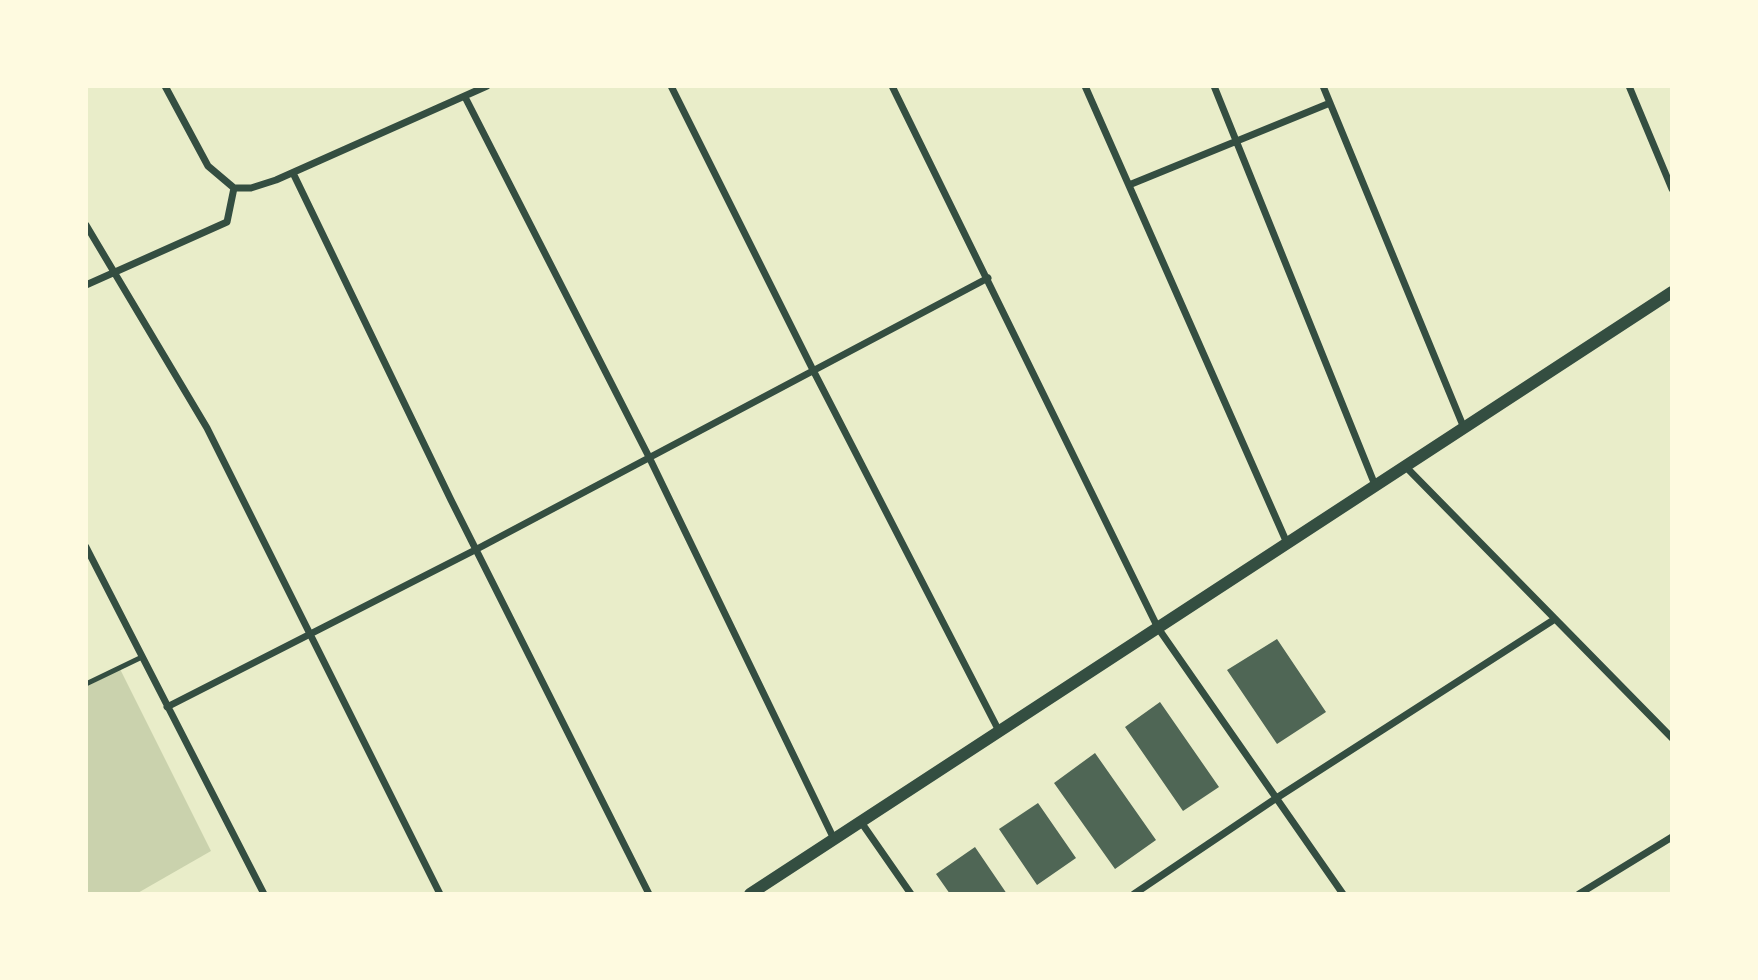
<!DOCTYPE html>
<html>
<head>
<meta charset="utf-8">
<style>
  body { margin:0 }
  #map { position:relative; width:1758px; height:980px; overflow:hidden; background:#e9edc9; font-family:Figtree,sans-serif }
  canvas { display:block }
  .frame { position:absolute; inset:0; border:88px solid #fefae0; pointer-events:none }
</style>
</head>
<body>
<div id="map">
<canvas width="1758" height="980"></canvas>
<div class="frame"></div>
</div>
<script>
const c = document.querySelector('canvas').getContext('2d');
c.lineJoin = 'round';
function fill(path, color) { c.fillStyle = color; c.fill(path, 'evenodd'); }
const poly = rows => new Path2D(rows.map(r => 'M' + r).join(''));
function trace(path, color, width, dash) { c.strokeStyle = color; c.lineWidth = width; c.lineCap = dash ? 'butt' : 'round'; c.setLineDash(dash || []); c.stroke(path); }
const green = poly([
  [120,669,211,851,136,894,86,894,86,687]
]);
const building = poly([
  [1277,639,1326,712,1277,744,1227,670],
  [1160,702,1219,787,1183,811,1125,727],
  [1095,753,1156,840,1115,869,1054,783],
  [1038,803,1076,858,1037,885,999,829],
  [975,847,1007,894,950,894,936,874]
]);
const service = poly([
  [86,684,142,657]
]);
const minor = poly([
  [165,86,208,166,234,188],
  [671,86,813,370,999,731],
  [892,86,1158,628,1343,894],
  [1085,86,1287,543],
  [1214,86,1375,485],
  [1323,86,1464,428],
  [1629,86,1672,189],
  [465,97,649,457,834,839],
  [293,173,451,500,649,894],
  [1129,185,1330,103],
  [234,188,251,188,276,180,487,86],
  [86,225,207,428,440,894],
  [86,285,227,222,234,188],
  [1405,466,1672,738],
  [86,547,264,894],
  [167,707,477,549,988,278],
  [861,822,911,894],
  [1134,894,1275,799,1555,619],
  [1579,894,1672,837]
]);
const tertiary = poly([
  [750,894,1672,292]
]);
fill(green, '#cad2ad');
fill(building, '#4f6655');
trace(service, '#344e41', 5);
trace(minor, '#344e41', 7);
trace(tertiary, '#344e41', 12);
</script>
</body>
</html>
